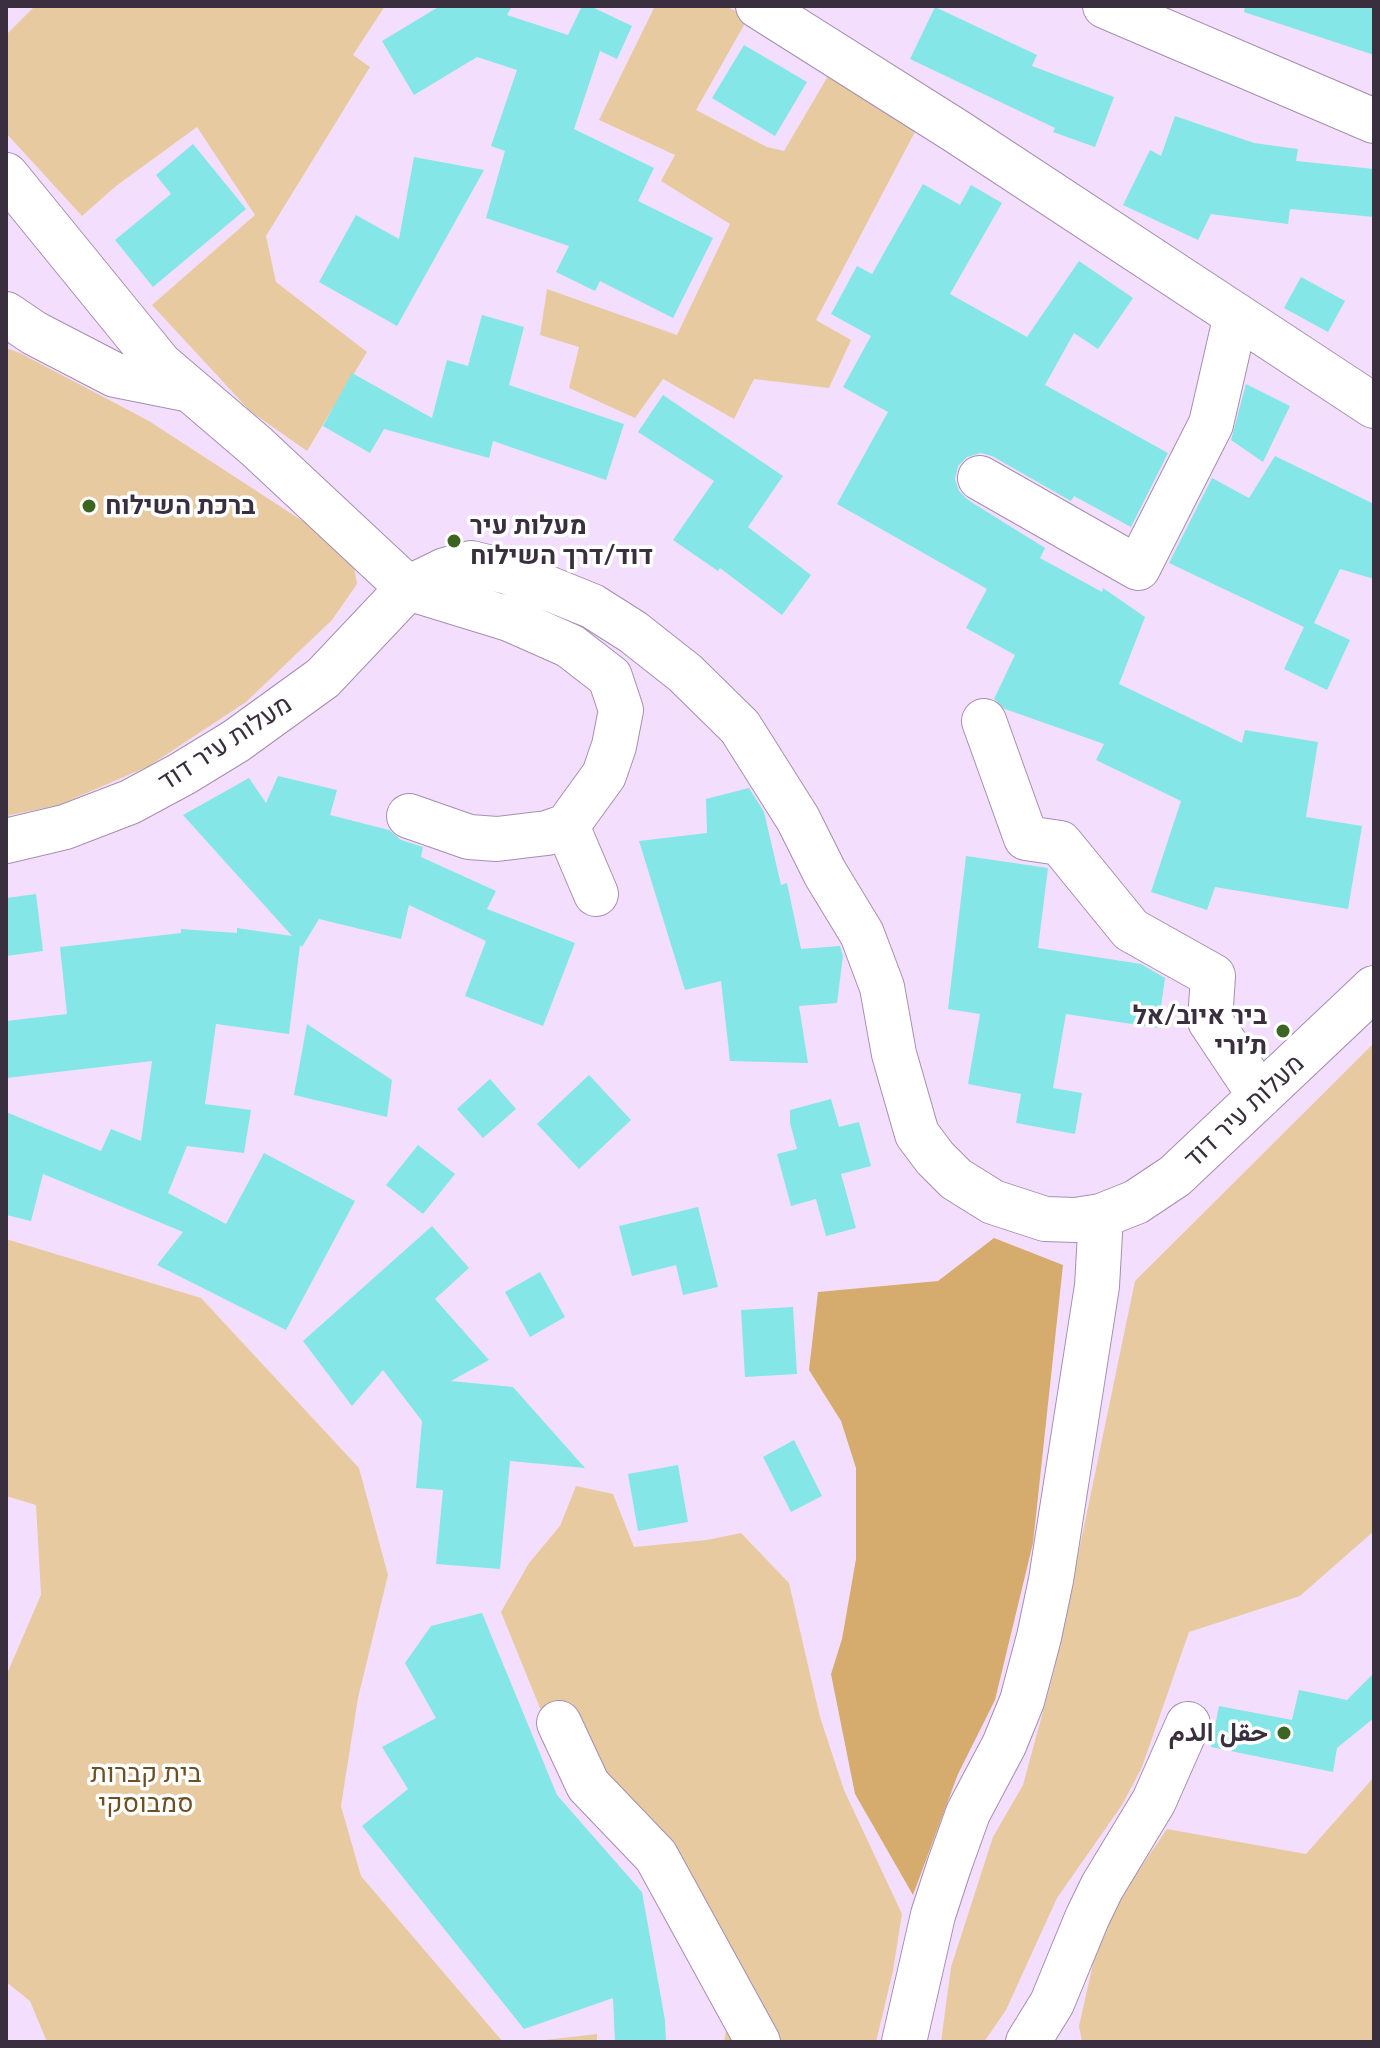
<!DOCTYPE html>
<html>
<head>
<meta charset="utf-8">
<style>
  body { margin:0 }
  #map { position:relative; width:1380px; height:2048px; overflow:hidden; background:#f3dffd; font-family:Lato,sans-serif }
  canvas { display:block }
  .frame { position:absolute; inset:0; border:8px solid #392f3e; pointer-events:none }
</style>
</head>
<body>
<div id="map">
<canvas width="1380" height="2048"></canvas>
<div class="frame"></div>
</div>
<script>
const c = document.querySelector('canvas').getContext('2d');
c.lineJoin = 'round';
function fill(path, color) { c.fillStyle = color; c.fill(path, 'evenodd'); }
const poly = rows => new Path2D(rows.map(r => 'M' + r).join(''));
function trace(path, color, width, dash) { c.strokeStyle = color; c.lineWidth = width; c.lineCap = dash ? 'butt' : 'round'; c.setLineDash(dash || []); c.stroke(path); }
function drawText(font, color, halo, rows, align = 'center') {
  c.font = font + ' Lato,Vazirmatn,Heebo,sans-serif'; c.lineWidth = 7; c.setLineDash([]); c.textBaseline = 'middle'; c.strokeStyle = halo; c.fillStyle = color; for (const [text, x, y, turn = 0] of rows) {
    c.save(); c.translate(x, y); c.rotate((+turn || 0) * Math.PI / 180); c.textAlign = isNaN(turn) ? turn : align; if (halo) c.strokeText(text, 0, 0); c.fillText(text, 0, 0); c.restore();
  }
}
const green = poly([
  [35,6,385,6,353,55,370,67,266,236,276,282,367,352,307,451,250,411,152,305,255,215,197,127,116,186,82,216,6,133,6,35],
  [655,6,726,6,748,18,696,110,767,147,784,151,831,71,917,128,816,320,851,340,829,388,754,379,734,419,663,379,635,418,569,388,579,347,540,335,547,289,677,335,730,224,661,181,675,155,599,120],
  [6,348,20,353,149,421,338,544,354,566,357,584,332,620,246,702,149,766,59,805,6,816],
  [1374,1043,1374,1531,1300,1596,1189,1632,1142,1767,1122,1805,1057,1898,1006,2010,984,2042,941,2042,951,1967,993,1837,1023,1785,1054,1671,1135,1281],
  [6,1239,201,1298,359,1468,388,1575,358,1698,341,1806,361,1876,503,2042,47,2042,30,2001,6,1982,6,1676,41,1595,36,1505,6,1496],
  [576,1486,613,1494,634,1547,707,1540,741,1533,789,1583,820,1717,844,1790,902,1914,893,1971,876,2042,724,2042,728,2019,669,1908,572,1787,501,1612,529,1563,560,1526],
  [1374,1777,1374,2042,1082,2042,1079,2026,1102,1924,1167,1829,1306,1854],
  [597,2034,597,2042,527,2042]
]);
const forest = poly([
  [994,1238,1063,1265,1033,1543,995,1700,958,1774,913,1895,855,1794,831,1674,842,1639,856,1559,856,1468,841,1421,809,1370,818,1292,938,1281]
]);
const building = poly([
  [440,6,512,6,507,15,568,35,582,6,590,6,632,26,617,59,600,51,574,129,654,168,638,201,713,238,673,318,600,281,595,291,556,272,569,246,486,218,505,151,491,146,517,70,477,57,414,95,382,41],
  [1245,6,1374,6,1374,55,1244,12],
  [935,7,1037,55,1032,66,1114,97,1095,147,1053,132,1055,128,910,59],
  [744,45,807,82,775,136,712,98],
  [1175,116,1254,143,1298,149,1296,161,1374,169,1374,217,1290,209,1288,224,1211,214,1198,240,1123,205,1150,150,1161,156],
  [193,144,246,209,153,287,115,240,171,194,156,175],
  [414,157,484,170,397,326,319,282,356,215,399,239],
  [923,184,960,205,971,185,1002,203,950,294,1027,337,1079,261,1133,298,1098,349,1074,333,1045,385,1168,453,1131,527,1074,496,1071,501,992,456,981,453,967,457,958,466,955,479,959,491,968,500,1045,548,1040,558,1102,592,1103,588,1145,617,1119,684,1242,743,1245,730,1318,742,1306,817,1362,826,1348,909,1215,887,1207,910,1151,892,1181,801,1096,760,1104,744,1005,709,994,699,1015,655,966,628,987,589,837,504,888,412,843,387,871,336,831,314,857,266,872,274],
  [1301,277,1345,301,1328,332,1284,308],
  [482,315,524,327,509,385,624,424,606,480,493,441,489,458,384,429,370,453,323,426,352,373,432,418,447,360,468,366],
  [1246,384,1290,406,1263,462,1231,440],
  [663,395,783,476,748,527,811,575,782,615,720,568,718,571,673,540,714,481,638,432],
  [1275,456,1374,504,1374,579,1340,569,1314,623,1350,640,1327,690,1284,669,1304,627,1169,563,1212,478,1249,498],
  [278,776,337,790,330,815,389,830,401,840,423,847,421,857,496,891,487,909,575,943,543,1026,465,996,486,941,409,905,401,939,319,919,302,947,300,945,289,1034,216,1024,205,1104,251,1110,244,1153,187,1146,168,1193,226,1224,264,1153,355,1201,286,1330,157,1265,183,1232,43,1174,31,1221,6,1215,6,1112,101,1151,111,1129,141,1141,152,1061,6,1078,6,1021,67,1014,60,947,181,933,181,929,237,933,237,928,292,936,183,815,249,778,266,803],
  [749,788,764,812,781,885,787,883,801,949,840,946,843,956,837,1003,799,1006,808,1063,730,1061,721,981,685,990,639,841,707,833,706,799],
  [966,856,1048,868,1038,948,1141,964,1165,978,1158,1028,1066,1014,1053,1088,1082,1093,1075,1134,1016,1123,1021,1094,968,1084,980,1014,948,1009],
  [36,894,43,951,6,956,6,898],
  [307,1024,392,1080,387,1117,294,1095],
  [589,1075,631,1120,579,1169,537,1124],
  [490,1079,516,1109,483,1138,457,1109],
  [831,1099,839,1127,859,1122,871,1166,841,1174,856,1228,826,1236,816,1199,791,1206,777,1154,797,1149,790,1123,790,1110],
  [418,1145,455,1174,423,1214,386,1185],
  [698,1207,718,1287,683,1295,676,1265,632,1276,619,1226],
  [432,1226,469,1268,435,1299,489,1360,451,1381,513,1387,585,1468,510,1461,500,1569,436,1564,443,1490,416,1488,422,1421,383,1370,352,1406,303,1341],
  [540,1272,565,1317,530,1337,505,1292],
  [793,1307,797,1374,745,1377,741,1310],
  [794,1440,822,1496,791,1512,763,1457],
  [678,1465,688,1522,638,1531,628,1474],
  [482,1613,557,1795,642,1892,665,2020,666,2042,615,2042,613,1998,524,2029,362,1826,408,1789,382,1747,436,1718,405,1663,431,1626],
  [1374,1673,1374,1718,1337,1748,1333,1772,1211,1747,1219,1706,1292,1720,1299,1690,1347,1700]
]);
const minor = poly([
  [758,6,956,131,1374,406],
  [1105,6,1374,121],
  [6,175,160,364,256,446,408,588,509,619,570,646,610,677,621,710,614,746,604,775,567,826,547,833,497,839,469,837,409,816],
  [6,314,34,333,115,375,190,390],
  [980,478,1138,568,1211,424,1236,315],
  [984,721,1026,838,1060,843,1131,930,1213,976,1210,1021,1260,1096],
  [567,826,596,894],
  [6,841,65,827,130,802,182,774,236,741,323,678,408,588,445,570,471,563,508,572,592,606,633,632,685,673,740,727,798,819,825,873,862,934,882,987,894,1054,917,1134,935,1158,956,1179,993,1202,1045,1219,1076,1220,1101,1216,1136,1202,1175,1176,1374,988],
  [559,1723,588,1785,656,1856,758,2042],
  [904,2042,933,1915,949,1866,968,1813,1004,1745,1022,1701,1039,1637,1051,1580,1097,1286,1101,1216],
  [1028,2042,1052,2003,1087,1918,1102,1887,1154,1801,1188,1724]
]);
const markers = [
  [89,506,8,"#3c6521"],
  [454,541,8,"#3c6521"],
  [1283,1031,8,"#3c6521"],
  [1284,1733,8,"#3c6521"]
];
const poiNames = [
  ["ברכת השילוח",105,506],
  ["מעלות עיר",470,526],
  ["דוד/דרך השילוח",470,556],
  ["ביר איוב/אל",1267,1016,"right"],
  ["ת׳ורי",1267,1046,"right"],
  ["حقل الدم",1268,1733,"right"]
];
const streetNames = [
  ["מעלות עיר דוד",225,743,-33],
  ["מעלות עיר דוד",1244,1111,-43]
];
const parkNames = [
  ["בית קברות",146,1774],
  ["סמבוסקי",146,1804]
];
fill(green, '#e8caa1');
fill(forest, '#d6ab6e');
fill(building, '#84e6e6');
trace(minor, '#a68eb1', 46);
trace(minor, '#fff', 44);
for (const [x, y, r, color] of markers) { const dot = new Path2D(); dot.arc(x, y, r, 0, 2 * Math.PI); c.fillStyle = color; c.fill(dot); trace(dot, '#fff', 3); }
drawText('bold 26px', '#392f3e', '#fff', poiNames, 'left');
drawText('26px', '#392f3e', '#fff', streetNames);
drawText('26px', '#6d4f21', '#fff', parkNames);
</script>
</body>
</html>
